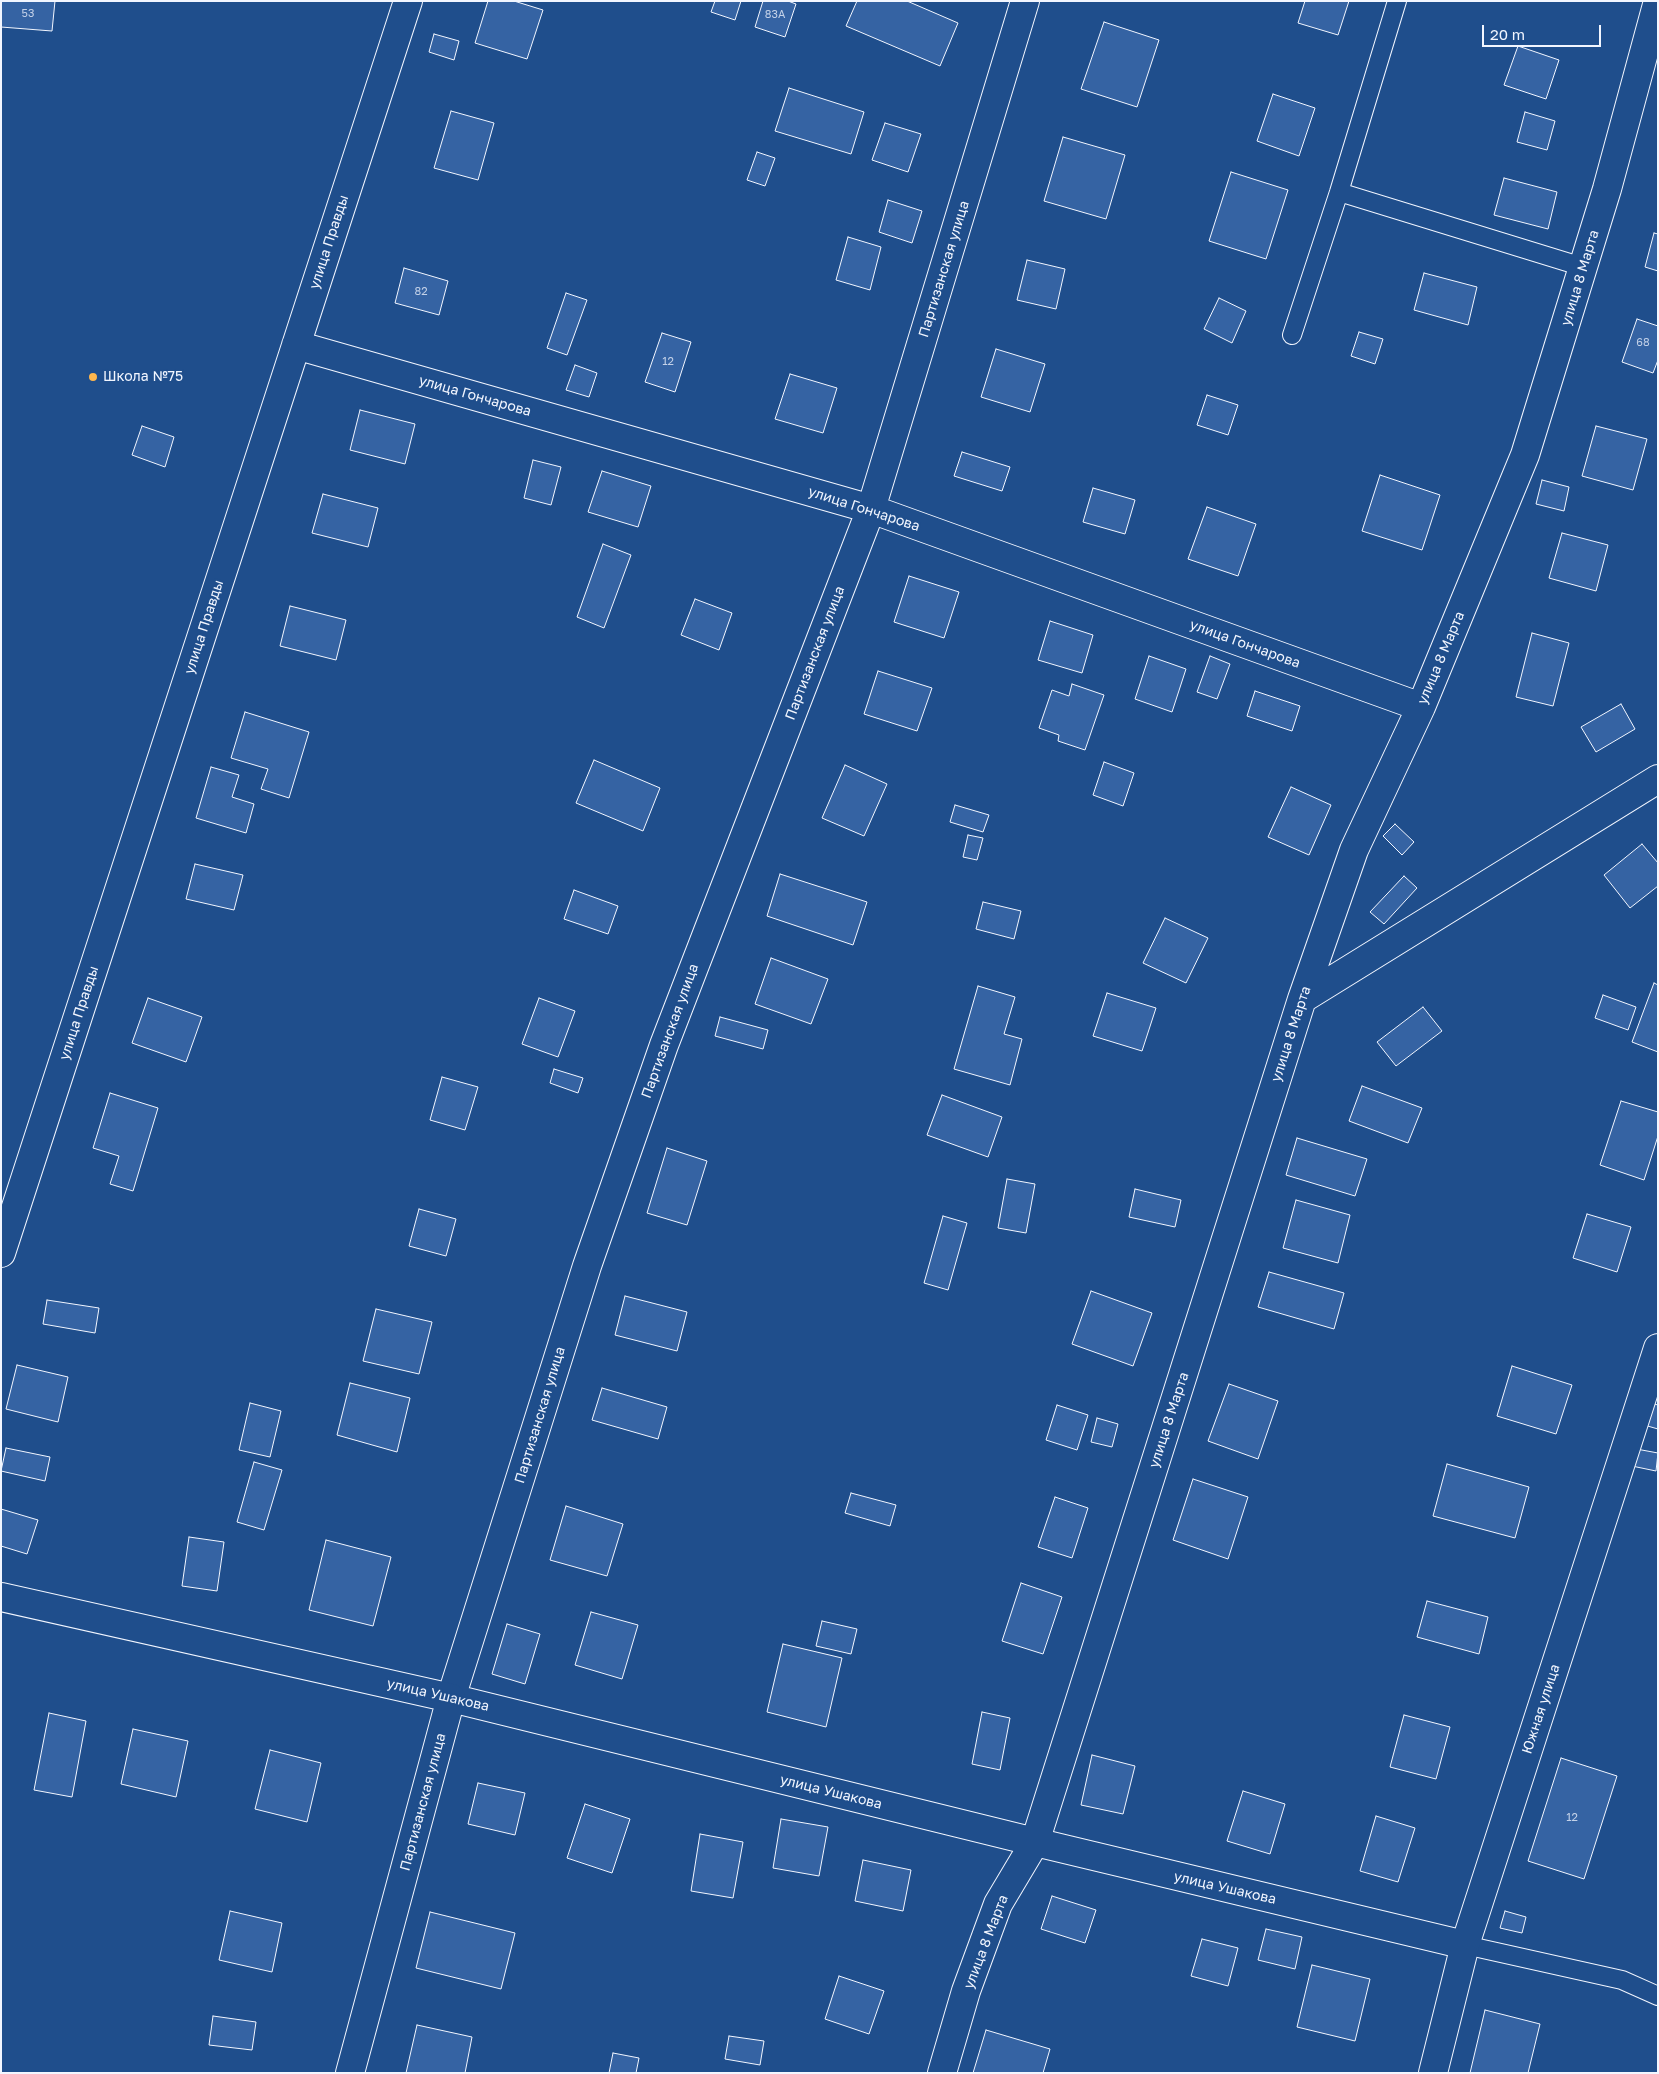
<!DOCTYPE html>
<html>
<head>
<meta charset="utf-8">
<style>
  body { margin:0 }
  #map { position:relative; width:1659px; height:2074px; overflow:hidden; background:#1f4e8c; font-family:"Golos Text",sans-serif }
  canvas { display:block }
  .frame { position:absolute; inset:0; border:2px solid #f2f6ff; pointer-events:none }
  .scale { position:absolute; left:1482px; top:25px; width:119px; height:22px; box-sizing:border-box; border:2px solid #f2f6ff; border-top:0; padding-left:6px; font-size:15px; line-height:18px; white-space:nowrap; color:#f2f6ff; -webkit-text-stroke:4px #1f4e8c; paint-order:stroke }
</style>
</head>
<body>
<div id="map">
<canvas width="1659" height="2074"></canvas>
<div class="frame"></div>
<div class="scale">20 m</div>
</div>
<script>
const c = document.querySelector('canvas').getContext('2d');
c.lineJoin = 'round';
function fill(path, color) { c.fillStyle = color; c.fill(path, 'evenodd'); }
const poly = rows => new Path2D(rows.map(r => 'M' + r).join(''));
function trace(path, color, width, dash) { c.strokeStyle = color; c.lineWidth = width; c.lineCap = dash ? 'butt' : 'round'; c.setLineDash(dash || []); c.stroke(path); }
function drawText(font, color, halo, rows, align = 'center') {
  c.font = font + ' "Golos Text",sans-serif'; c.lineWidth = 4; c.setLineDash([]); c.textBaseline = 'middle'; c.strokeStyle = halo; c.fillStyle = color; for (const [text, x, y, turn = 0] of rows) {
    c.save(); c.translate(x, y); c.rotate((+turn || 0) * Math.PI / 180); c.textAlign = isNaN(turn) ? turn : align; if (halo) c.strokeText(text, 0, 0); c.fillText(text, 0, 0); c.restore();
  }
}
const building = poly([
  [1,1,55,1,52,31,1,27,1,1],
  [488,1,514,1,543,10,527,59,475,43,488,1],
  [715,1,741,1,735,20,711,12,715,1],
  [763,1,788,1,796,4,785,37,755,27,763,1],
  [857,1,907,1,958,23,940,66,846,26,857,1],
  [1305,1,1349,1,1338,35,1298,23,1305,1],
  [1104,22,1159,40,1137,107,1081,89,1104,22],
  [434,34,459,41,454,60,429,52,434,34],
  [1518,46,1559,60,1546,99,1504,85,1518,46],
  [789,88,864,112,851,154,775,131,789,88],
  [1273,94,1315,108,1299,156,1257,141,1273,94],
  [451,111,494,123,478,180,434,168,451,111],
  [1525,112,1555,121,1547,150,1517,142,1525,112],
  [885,123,921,134,908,172,872,160,885,123],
  [1063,137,1125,155,1106,219,1044,201,1063,137],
  [757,152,775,158,765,186,747,180,757,152],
  [1231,172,1288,190,1266,259,1209,241,1231,172],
  [1504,178,1557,192,1548,229,1494,215,1504,178],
  [888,200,922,211,912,243,879,232,888,200],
  [1654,233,1658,234,1658,271,1645,267,1654,233],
  [848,237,881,247,870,290,836,280,848,237],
  [1027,260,1065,269,1056,309,1017,300,1027,260],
  [404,268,448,281,439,315,395,303,404,268],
  [1424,273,1477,287,1468,325,1414,310,1424,273],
  [566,293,587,300,567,355,547,348,566,293],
  [1219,298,1246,311,1232,343,1204,329,1219,298],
  [1637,319,1658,326,1658,360,1653,373,1622,362,1637,319],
  [1359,332,1383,339,1375,364,1351,356,1359,332],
  [662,333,691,342,675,392,645,382,662,333],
  [996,349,1045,364,1030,412,981,397,996,349],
  [575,365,597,373,589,397,566,390,575,365],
  [790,374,837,388,823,433,775,419,790,374],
  [1207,395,1238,405,1228,435,1197,425,1207,395],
  [360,410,415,424,405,464,350,450,360,410],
  [142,426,174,437,165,467,132,455,142,426],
  [1596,426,1647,439,1633,490,1582,476,1596,426],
  [962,452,1010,467,1002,491,954,476,962,452],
  [533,460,561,467,551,505,524,498,533,460],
  [602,471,651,486,638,527,588,512,602,471],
  [1380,475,1440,495,1422,550,1362,531,1380,475],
  [1542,480,1569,487,1564,511,1536,504,1542,480],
  [1093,488,1135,500,1125,534,1083,522,1093,488],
  [323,494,378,508,368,547,312,533,323,494],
  [1207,507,1256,524,1238,576,1188,559,1207,507],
  [1562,533,1608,545,1596,591,1549,578,1562,533],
  [603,544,631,555,604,628,577,617,603,544],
  [909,576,959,592,944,638,894,622,909,576],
  [695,599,732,613,719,650,681,635,695,599],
  [290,606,346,620,336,660,280,646,290,606],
  [1050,621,1093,635,1082,673,1038,660,1050,621],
  [1532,633,1569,643,1553,706,1516,697,1532,633],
  [1149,656,1186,669,1172,712,1135,699,1149,656],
  [1210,656,1230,664,1217,699,1197,692,1210,656],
  [878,671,932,688,917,731,864,714,878,671],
  [1072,684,1104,695,1085,750,1058,741,1059,735,1039,728,1052,690,1069,696,1072,684],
  [1255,691,1300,706,1292,731,1247,716,1255,691],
  [1621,704,1635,729,1596,752,1581,727,1621,704],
  [245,712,309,732,289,798,261,789,268,769,231,758,245,712],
  [594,760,660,788,643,831,576,803,594,760],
  [1104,762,1134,773,1123,806,1093,795,1104,762],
  [845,765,887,784,864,836,822,818,845,765],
  [211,767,239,775,232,797,254,804,246,833,196,818,211,767],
  [1291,787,1331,805,1309,855,1268,837,1291,787],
  [955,805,989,815,983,832,950,822,955,805],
  [1395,824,1414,842,1402,855,1383,836,1395,824],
  [968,835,983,838,977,860,963,857,968,835],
  [1642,844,1658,863,1658,886,1630,908,1604,875,1642,844],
  [195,864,243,875,234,910,186,899,195,864],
  [780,874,867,902,853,945,767,916,780,874],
  [1404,876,1417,888,1384,924,1370,912,1404,876],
  [574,890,618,906,608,934,564,919,574,890],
  [983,902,1021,911,1014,939,976,929,983,902],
  [1165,918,1208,938,1186,983,1143,963,1165,918],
  [771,958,828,979,811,1024,755,1004,771,958],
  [1654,983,1658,985,1658,1052,1632,1042,1654,983],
  [978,986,1015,997,1004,1034,1022,1039,1010,1085,954,1069,978,986],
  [1107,993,1156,1008,1142,1051,1093,1036,1107,993],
  [1603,995,1636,1007,1628,1030,1595,1018,1603,995],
  [148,998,202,1017,186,1062,132,1043,148,998],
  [539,998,575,1011,558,1057,522,1044,539,998],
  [1423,1007,1442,1031,1396,1066,1377,1042,1423,1007],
  [720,1017,768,1030,763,1049,715,1036,720,1017],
  [554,1069,583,1078,578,1093,550,1083,554,1069],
  [442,1077,478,1087,465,1130,430,1120,442,1077],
  [1362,1086,1422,1108,1408,1143,1349,1121,1362,1086],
  [110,1093,158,1108,133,1191,110,1184,119,1156,93,1148,110,1093],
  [942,1095,1002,1117,988,1157,927,1135,942,1095],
  [1621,1101,1658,1112,1658,1136,1644,1180,1600,1165,1621,1101],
  [1297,1138,1367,1159,1355,1196,1286,1175,1297,1138],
  [667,1148,707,1161,687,1225,647,1213,667,1148],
  [1007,1179,1035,1184,1026,1233,998,1228,1007,1179],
  [1135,1189,1181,1200,1175,1227,1129,1217,1135,1189],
  [1296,1200,1350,1215,1338,1263,1283,1248,1296,1200],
  [419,1209,456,1219,446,1256,409,1246,419,1209],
  [1587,1214,1631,1227,1617,1272,1573,1258,1587,1214],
  [943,1216,967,1223,948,1290,924,1283,943,1216],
  [1269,1272,1344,1293,1334,1329,1258,1307,1269,1272],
  [1091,1291,1152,1313,1133,1366,1072,1344,1091,1291],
  [625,1296,687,1312,677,1351,615,1335,625,1296],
  [47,1300,99,1308,95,1333,43,1324,47,1300],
  [376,1309,432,1322,419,1374,363,1361,376,1309],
  [17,1365,68,1377,58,1422,6,1409,17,1365],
  [1512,1366,1572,1385,1556,1434,1497,1416,1512,1366],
  [350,1383,410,1398,397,1452,337,1435,350,1383],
  [1229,1384,1278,1401,1258,1459,1208,1441,1229,1384],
  [602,1388,667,1407,658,1439,592,1420,602,1388],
  [1643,1401,1658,1405,1658,1429,1637,1423,1643,1401],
  [250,1403,281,1411,270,1457,239,1450,250,1403],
  [1057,1405,1088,1415,1077,1450,1046,1440,1057,1405],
  [1097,1418,1118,1424,1112,1447,1091,1442,1097,1418],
  [6,1448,50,1457,45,1481,1,1471,6,1448],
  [1631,1448,1658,1453,1656,1471,1627,1465,1631,1448],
  [254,1462,282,1470,264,1530,237,1522,254,1462],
  [1447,1464,1529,1487,1515,1538,1433,1516,1447,1464],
  [1193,1479,1248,1497,1228,1559,1173,1540,1193,1479],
  [851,1493,896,1505,890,1526,845,1513,851,1493],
  [1055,1497,1088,1508,1072,1558,1038,1547,1055,1497],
  [566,1506,623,1524,607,1576,550,1560,566,1506],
  [1,1509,38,1520,27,1554,1,1546,1,1509],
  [189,1537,224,1542,217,1591,182,1586,189,1537],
  [326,1540,391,1557,373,1626,309,1610,326,1540],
  [1021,1583,1062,1597,1043,1654,1002,1641,1021,1583],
  [1427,1601,1488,1617,1479,1654,1417,1637,1427,1601],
  [591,1612,638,1625,622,1679,575,1665,591,1612],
  [822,1621,857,1629,851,1654,816,1646,822,1621],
  [507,1624,540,1634,525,1684,492,1674,507,1624],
  [783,1644,842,1658,826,1727,767,1712,783,1644],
  [982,1712,1010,1718,1000,1770,972,1764,982,1712],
  [49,1713,86,1721,72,1797,34,1790,49,1713],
  [1404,1715,1450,1727,1436,1779,1390,1767,1404,1715],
  [133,1729,188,1741,176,1797,121,1784,133,1729],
  [270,1750,321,1763,307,1822,255,1809,270,1750],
  [1092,1755,1135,1766,1123,1814,1081,1805,1092,1755],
  [1561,1758,1617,1776,1584,1879,1528,1861,1561,1758],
  [478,1783,525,1793,515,1835,468,1824,478,1783],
  [1243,1791,1285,1804,1270,1854,1227,1841,1243,1791],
  [585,1804,630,1819,612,1873,567,1858,585,1804],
  [1376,1816,1415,1828,1398,1882,1360,1871,1376,1816],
  [781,1819,828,1827,819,1876,773,1868,781,1819],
  [700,1834,743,1842,733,1898,691,1891,700,1834],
  [863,1860,911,1870,903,1911,855,1901,863,1860],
  [1052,1896,1096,1910,1085,1943,1041,1929,1052,1896],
  [230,1911,282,1923,272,1972,219,1960,230,1911],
  [1505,1911,1526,1917,1522,1933,1500,1928,1505,1911],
  [430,1912,515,1933,501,1989,416,1968,430,1912],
  [1266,1929,1302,1937,1295,1969,1258,1960,1266,1929],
  [1202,1939,1238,1948,1228,1986,1191,1976,1202,1939],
  [1312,1965,1370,1979,1355,2041,1297,2027,1312,1965],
  [839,1976,884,1991,869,2034,825,2019,839,1976],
  [1485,2010,1540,2024,1528,2073,1470,2073,1485,2010],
  [213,2016,256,2022,252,2050,209,2045,213,2016],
  [417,2025,472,2037,465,2073,406,2073,417,2025],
  [986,2030,1050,2049,1043,2073,973,2073,986,2030],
  [729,2036,764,2041,760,2065,725,2059,729,2036],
  [613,2053,639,2058,636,2073,609,2073,613,2053]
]);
const service = poly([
  [1339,192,1583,267],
  [1292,335,1339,192,1397,1],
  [1465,1945,1622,1980,1658,1996]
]);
const minor = poly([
  [1025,1,871,509,664,1045,587,1266,451,1698,1035,1842,1465,1945],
  [296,345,871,509,1421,707],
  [1302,999,1658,779],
  [1,1253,408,1],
  [942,2073,966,1991,998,1904,1035,1842,1302,999,1354,850,1421,707,1525,455,1607,189,1658,1],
  [1433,2073,1465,1945,1658,1348]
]);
const tertiary = poly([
  [1,1597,451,1698,350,2073]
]);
const markers = [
  [93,377,5,"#ffb74d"]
];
const numberNames = [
  ["53",28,14],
  ["83А",775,15],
  ["82",421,292],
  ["68",1643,343],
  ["12",668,362],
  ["12",1572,1818]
];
const streetNames = [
  ["улица Правды",329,242,-72],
  ["Партизанская улица",944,269,-73],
  ["улица 8 Марта",1580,278,-73],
  ["улица Гончарова",475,396,16],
  ["улица Гончарова",864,509,18],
  ["улица Правды",204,627,-72],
  ["улица Гончарова",1245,644,20],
  ["Партизанская улица",815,653,-69],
  ["улица 8 Марта",1441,658,-67],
  ["улица Правды",79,1013,-72],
  ["Партизанская улица",670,1031,-70],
  ["улица 8 Марта",1291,1034,-72],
  ["Партизанская улица",540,1415,-73],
  ["улица 8 Марта",1169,1420,-72],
  ["улица Ушакова",438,1695,13],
  ["Южная улица",1541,1709,-72],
  ["улица Ушакова",831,1792,14],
  ["Партизанская улица",423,1802,-75],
  ["улица Ушакова",1225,1888,13],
  ["улица 8 Марта",986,1942,-69]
];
const poiNames = [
  ["Школа №75",103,377]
];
fill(building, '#3563a3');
trace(building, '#f2f6ff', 1);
trace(service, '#f2f6ff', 20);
trace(minor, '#f2f6ff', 30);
trace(tertiary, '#f2f6ff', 30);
trace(service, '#1f4e8c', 18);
trace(minor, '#1f4e8c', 28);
trace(tertiary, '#1f4e8c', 28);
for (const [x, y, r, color] of markers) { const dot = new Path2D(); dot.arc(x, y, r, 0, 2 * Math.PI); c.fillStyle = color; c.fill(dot); trace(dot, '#1f4e8c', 2); }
drawText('11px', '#c3d1e8', null, numberNames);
drawText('14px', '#f2f6ff', '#1f4e8c', streetNames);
drawText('14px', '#f2f6ff', '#1f4e8c', poiNames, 'left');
</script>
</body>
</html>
